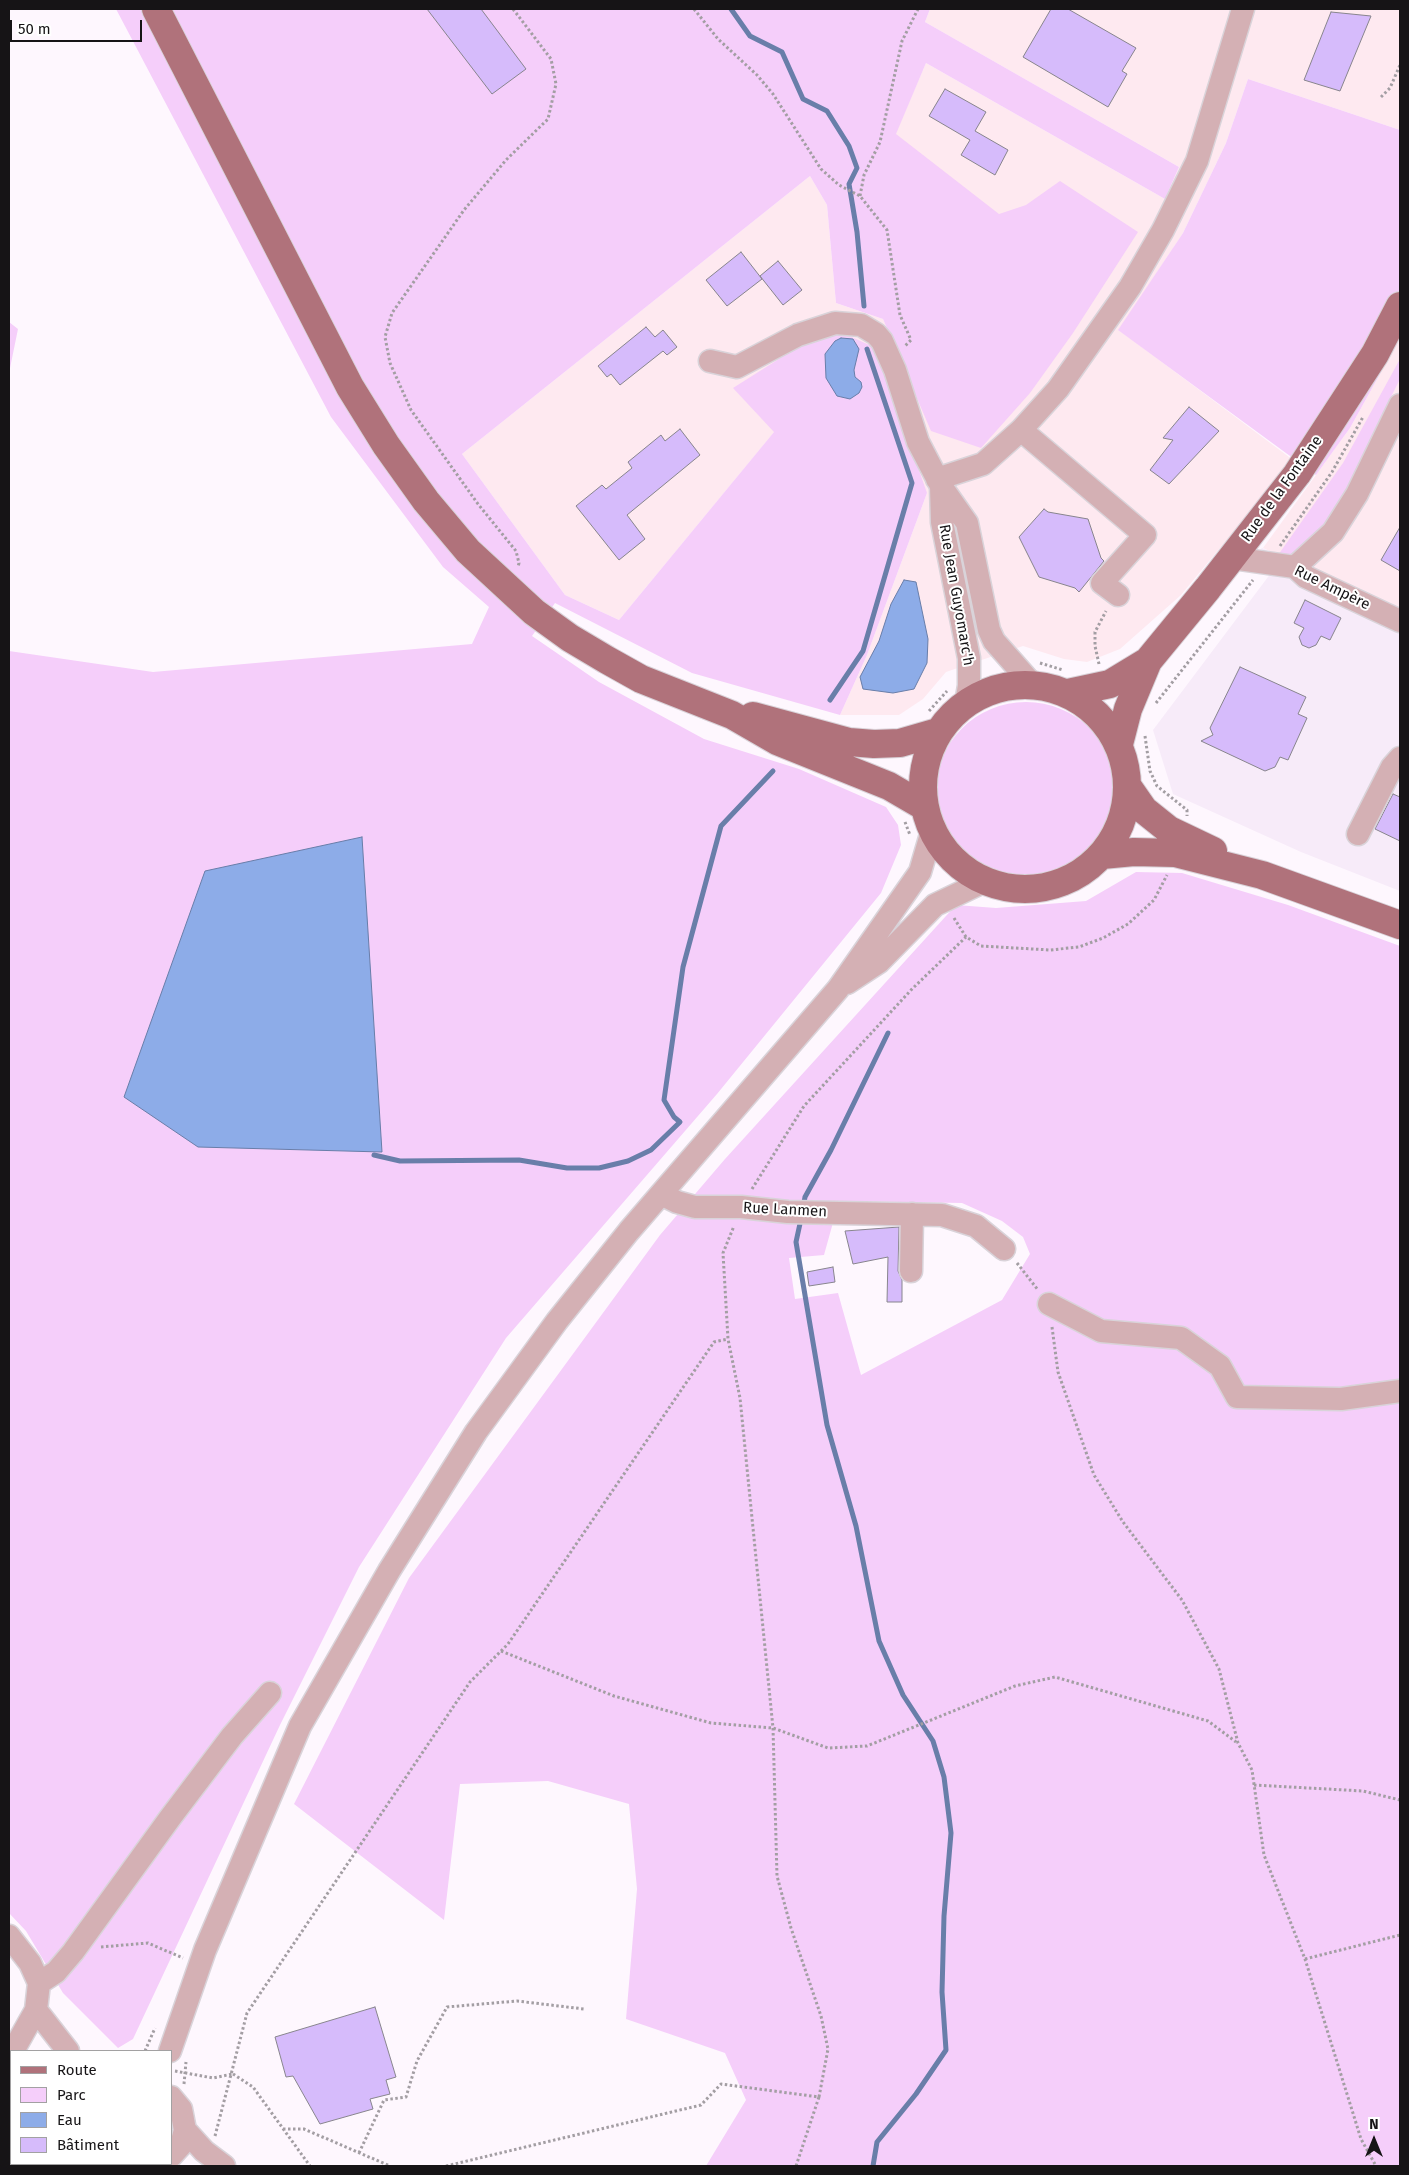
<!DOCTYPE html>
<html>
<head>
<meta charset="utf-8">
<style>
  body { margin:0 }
  #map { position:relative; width:1409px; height:2175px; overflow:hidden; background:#fef7fe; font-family:"Fira Sans",sans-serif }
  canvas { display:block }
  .frame { position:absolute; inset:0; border:10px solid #161416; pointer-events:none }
  .legend { position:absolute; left:10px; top:2050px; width:162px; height:115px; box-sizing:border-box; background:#fff; border:1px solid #a2a1a2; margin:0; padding:6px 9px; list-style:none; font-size:15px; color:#161416 }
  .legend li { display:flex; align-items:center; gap:10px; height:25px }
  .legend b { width:25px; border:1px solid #a2a1a2 }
  .north { position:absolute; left:1349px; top:2115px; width:50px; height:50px; -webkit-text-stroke:4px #fff; paint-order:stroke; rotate:0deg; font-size:14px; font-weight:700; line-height:20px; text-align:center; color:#161416 }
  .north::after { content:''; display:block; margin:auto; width:18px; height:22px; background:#161416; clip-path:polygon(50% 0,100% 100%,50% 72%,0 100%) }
  .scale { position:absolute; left:10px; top:20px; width:132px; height:22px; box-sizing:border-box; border:2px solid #161416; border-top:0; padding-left:6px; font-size:15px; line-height:18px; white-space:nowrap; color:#161416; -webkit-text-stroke:4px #fff; paint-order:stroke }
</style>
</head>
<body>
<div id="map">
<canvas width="1409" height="2175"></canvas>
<div class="frame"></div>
<ul class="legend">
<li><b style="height:6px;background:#b0727b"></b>Route</li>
<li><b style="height:14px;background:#f5cefa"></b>Parc</li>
<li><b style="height:14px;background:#8dace8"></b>Eau</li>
<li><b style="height:14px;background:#d6bbfb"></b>Bâtiment</li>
</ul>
<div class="north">N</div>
<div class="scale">50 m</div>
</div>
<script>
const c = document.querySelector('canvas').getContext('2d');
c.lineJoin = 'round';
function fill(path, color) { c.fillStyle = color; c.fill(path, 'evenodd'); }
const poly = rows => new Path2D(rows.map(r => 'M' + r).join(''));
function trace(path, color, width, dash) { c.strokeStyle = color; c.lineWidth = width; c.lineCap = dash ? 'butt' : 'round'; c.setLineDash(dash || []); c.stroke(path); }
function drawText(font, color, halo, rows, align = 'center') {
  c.font = font + ' "Fira Sans",sans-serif'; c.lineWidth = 4; c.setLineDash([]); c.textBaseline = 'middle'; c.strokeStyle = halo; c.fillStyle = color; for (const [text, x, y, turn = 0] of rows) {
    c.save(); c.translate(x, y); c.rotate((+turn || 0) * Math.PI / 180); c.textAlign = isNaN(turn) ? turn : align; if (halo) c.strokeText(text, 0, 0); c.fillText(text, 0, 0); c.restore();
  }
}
const commercial = poly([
  [930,9,1400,9,1400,130,1248,79,1226,143,1183,233,1119,330,1293,460,1181,595,1120,649,1087,662,1064,659,1023,646,946,672,923,699,899,715,840,715,867,655,927,493,734,388,775,431,619,620,565,595,462,454,810,176,827,205,836,303,883,319,907,371,879,170,926,63,1165,199,1179,167,925,22],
  [1400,338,1400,613,1263,548,1350,428]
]);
const built = poly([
  [1262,548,1400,613,1400,891,1301,852,1173,794,1153,730,1271,573,1247,565]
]);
const green = poly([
  [116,9,930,9,925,22,1179,167,1165,199,926,63,896,134,999,214,1026,205,1060,181,1138,232,1073,333,1030,393,981,448,931,431,883,319,836,303,827,205,810,176,462,454,565,595,619,620,774,432,733,388,809,340,838,331,876,348,927,493,867,655,840,715,692,673,555,603,532,636,599,682,704,739,799,769,886,807,898,825,901,845,881,893,717,1094,506,1338,359,1567,280,1725,133,2039,118,2048,63,1993,26,1931,9,1913,9,651,153,672,472,644,489,607,443,567,331,417],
  [1248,79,1400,130,1400,338,1350,428,1316,475,1118,330,1183,233,1226,143],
  [9,322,18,329,9,373],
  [1400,359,1400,379,1373,433,1349,499,1304,548,1287,558,1276,558,1343,463],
  '935 793a91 91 0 1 1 182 0a91 91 0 1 1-182 0Z',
  [1136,872,1182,873,1288,905,1400,946,1400,2166,706,2166,746,2100,725,2053,626,2019,637,1889,629,1804,548,1781,460,1784,444,1920,294,1804,409,1578,660,1235,725,1159,956,905,996,908,1086,901],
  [839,1201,962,1203,1002,1221,1023,1237,1030,1254,1002,1300,861,1375,838,1293,795,1299,789,1258,824,1255]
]);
const water = poly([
  [841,338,853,339,859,349,854,370,855,377,861,382,862,387,859,393,850,399,837,396,826,378,825,354,835,341,841,338],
  [904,580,916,582,928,639,927,663,914,689,893,693,863,689,860,677,879,641,891,604,904,580],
  [362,837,382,1152,198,1147,124,1097,205,871,362,837]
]);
const stream = poly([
  [731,9,750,36,782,52,803,99,827,111,849,146,857,168,849,184,857,232,864,306],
  [830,700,863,651,912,483,867,349],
  [374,1155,400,1161,519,1160,567,1168,599,1168,628,1161,651,1150,680,1122,674,1117,664,1100,683,967,721,826,773,771],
  [803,1208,805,1197,831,1150,888,1033],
  [801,1219,796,1242,827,1425,856,1526,879,1641,903,1695,933,1741,944,1777,951,1833,944,1916,942,1992,946,2050,916,2094,877,2142,873,2166]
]);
const building = poly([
  [427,9,481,9,526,69,492,94,427,9],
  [1051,9,1068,9,1136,48,1122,71,1127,74,1108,107,1023,57,1051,9],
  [1331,12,1371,16,1340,91,1304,80,1331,12],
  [945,89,986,112,975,131,1008,150,995,175,961,155,970,140,929,116,945,89],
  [741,252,762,279,727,306,706,280,741,252],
  [778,261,802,290,783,305,760,276,778,261],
  [646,327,655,337,663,330,677,347,667,355,663,351,620,385,611,374,607,377,598,366,646,327],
  [1189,407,1219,431,1169,484,1150,470,1173,440,1163,438,1189,407],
  [680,429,700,455,627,515,645,539,619,560,576,506,602,485,606,489,632,468,628,462,661,435,665,441,680,429],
  [1044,509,1048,512,1088,519,1101,558,1104,561,1079,592,1075,588,1039,577,1019,537,1044,509],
  [1400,527,1400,571,1381,560,1400,527],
  [1305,600,1341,618,1330,640,1321,636,1316,645,1309,648,1302,645,1299,637,1304,628,1294,623,1305,600],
  [1240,667,1306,697,1298,714,1307,718,1288,760,1280,757,1275,767,1265,771,1201,741,1213,735,1210,728,1240,667],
  [1393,794,1400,797,1400,841,1375,829,1393,794],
  [899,1227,898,1271,902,1280,902,1302,887,1302,888,1257,853,1264,845,1231,899,1227],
  [833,1267,835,1282,809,1286,807,1272,833,1267],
  [375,2007,396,2077,386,2080,390,2094,370,2099,373,2109,320,2124,293,2076,286,2077,275,2037,375,2007]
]);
const path = poly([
  [513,9,551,59,556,84,548,119,506,160,464,210,392,313,385,337,390,363,411,410,478,504,516,551,519,563,518,567],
  [694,9,718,39,757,75,773,94,821,169,839,185,860,196,887,230,900,315,911,340,905,346],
  [1381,97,1390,88,1400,65],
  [860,196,864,175,880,142,902,41,918,9],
  [1280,546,1332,472,1363,417],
  [1040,663,1063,670],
  [1099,664,1095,646,1095,632,1106,611],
  [1156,703,1253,580],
  [929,711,947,691],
  [1145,736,1150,771,1157,786,1187,810,1187,816],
  [905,822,910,835],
  [954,918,966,937,981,946,1050,950,1079,947,1103,938,1128,924,1154,900,1167,875],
  [752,1189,804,1106,912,989,966,937],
  [1017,1263,1038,1290],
  [1052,1327,1058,1372,1094,1475,1123,1522,1182,1600,1219,1669,1238,1743,1252,1770,1264,1855,1305,1959,1361,2139,1376,2166],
  [501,1651,614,1696,711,1723,773,1728,828,1748,867,1746,1015,1686,1055,1677,1208,1721,1236,1742],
  [1254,1785,1363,1791,1400,1800],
  [101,1947,148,1943,183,1958],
  [1305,1959,1400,1935],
  [145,2051,155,2028],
  [175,2071,213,2078,232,2074],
  [233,2074,253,2087,310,2166],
  [184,2084,186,2062],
  [283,2129,304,2129,390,2166],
  [215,2136,247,2013,470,1682,508,1644,714,1342,728,1339],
  [359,2153,384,2100,406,2097,417,2061,447,2007,517,2001,584,2009],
  [108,2164,109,2166],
  [446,2166,701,2105,721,2084,819,2097,828,2049,821,2016,791,1928,777,1876,773,1728,740,1398,728,1339,723,1253,734,1226],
  [796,2166,819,2097]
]);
const minor = poly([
  [710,361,737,367,798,335,835,323,861,325,876,334,882,341,895,370,918,442,941,486,967,523,989,630,994,641,1032,684],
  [1021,430,1145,535,1102,583,1118,595],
  [937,479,983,464,1021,430,1058,389,1130,287,1163,230,1197,161,1243,9],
  [941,486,942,522,969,658,969,686,966,703],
  [1232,558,1295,567,1306,577,1400,621],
  [1295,567,1333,532,1357,494,1400,405],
  [1358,834,1392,767,1400,758],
  [847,983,879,962,935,905,985,881],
  [661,1194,677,1202,695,1207,741,1207,788,1212,942,1215,976,1226,1004,1249],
  [911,1271,912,1214],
  [1049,1304,1101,1331,1181,1338,1220,1366,1237,1397,1341,1399,1400,1391],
  [9,1936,30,1963,39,1983,36,2010,13,2051],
  [39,1983,56,1972,73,1952,170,1818,232,1736,270,1693],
  [36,2010,68,2051],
  [170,2051,205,1950,300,1726,389,1571,476,1432,557,1321,629,1231,838,989,920,872,932,831],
  [171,2097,181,2109,185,2130,181,2145,171,2156],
  [185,2130,204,2151,224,2166],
  [137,2164,154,2164]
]);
const major = poly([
  [156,9,350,387,386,445,426,501,468,551,534,612,570,638,607,660,641,679,732,715,777,741,889,786,925,807],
  '923 787a102 102 0 1 1 204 0a102 102 0 1 1-204 0Z',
  [1068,693,1110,684,1148,661],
  [753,716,849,742,874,744,900,743,938,732],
  [1119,744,1128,709,1148,661,1208,588,1297,474,1375,354,1400,306],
  [1128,787,1144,810,1169,830,1213,851],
  [1102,855,1134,852,1175,853,1262,875,1400,925]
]);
const streetNames = [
  ["Rue de la Fontaine",1282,489,-54],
  ["Rue Ampère",1332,588,26],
  ["Rue Jean Guyomarc'h",956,595,80],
  ["Rue Lanmen",785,1210,3]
];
fill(commercial, '#fee9f0');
fill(built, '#f7ebf9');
fill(green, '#f5cefa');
fill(water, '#8dace8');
trace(water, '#697ea9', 1);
trace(stream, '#697ea9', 5);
fill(building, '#d6bbfb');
trace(building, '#88858d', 1);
trace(minor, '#d9d3d9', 25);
trace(major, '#d9d3d9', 30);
trace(path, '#a39ea3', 3, [2.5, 2.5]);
trace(minor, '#d4b0b4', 22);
trace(major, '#b0727b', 28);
drawText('15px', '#161416', '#fff', streetNames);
</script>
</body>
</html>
